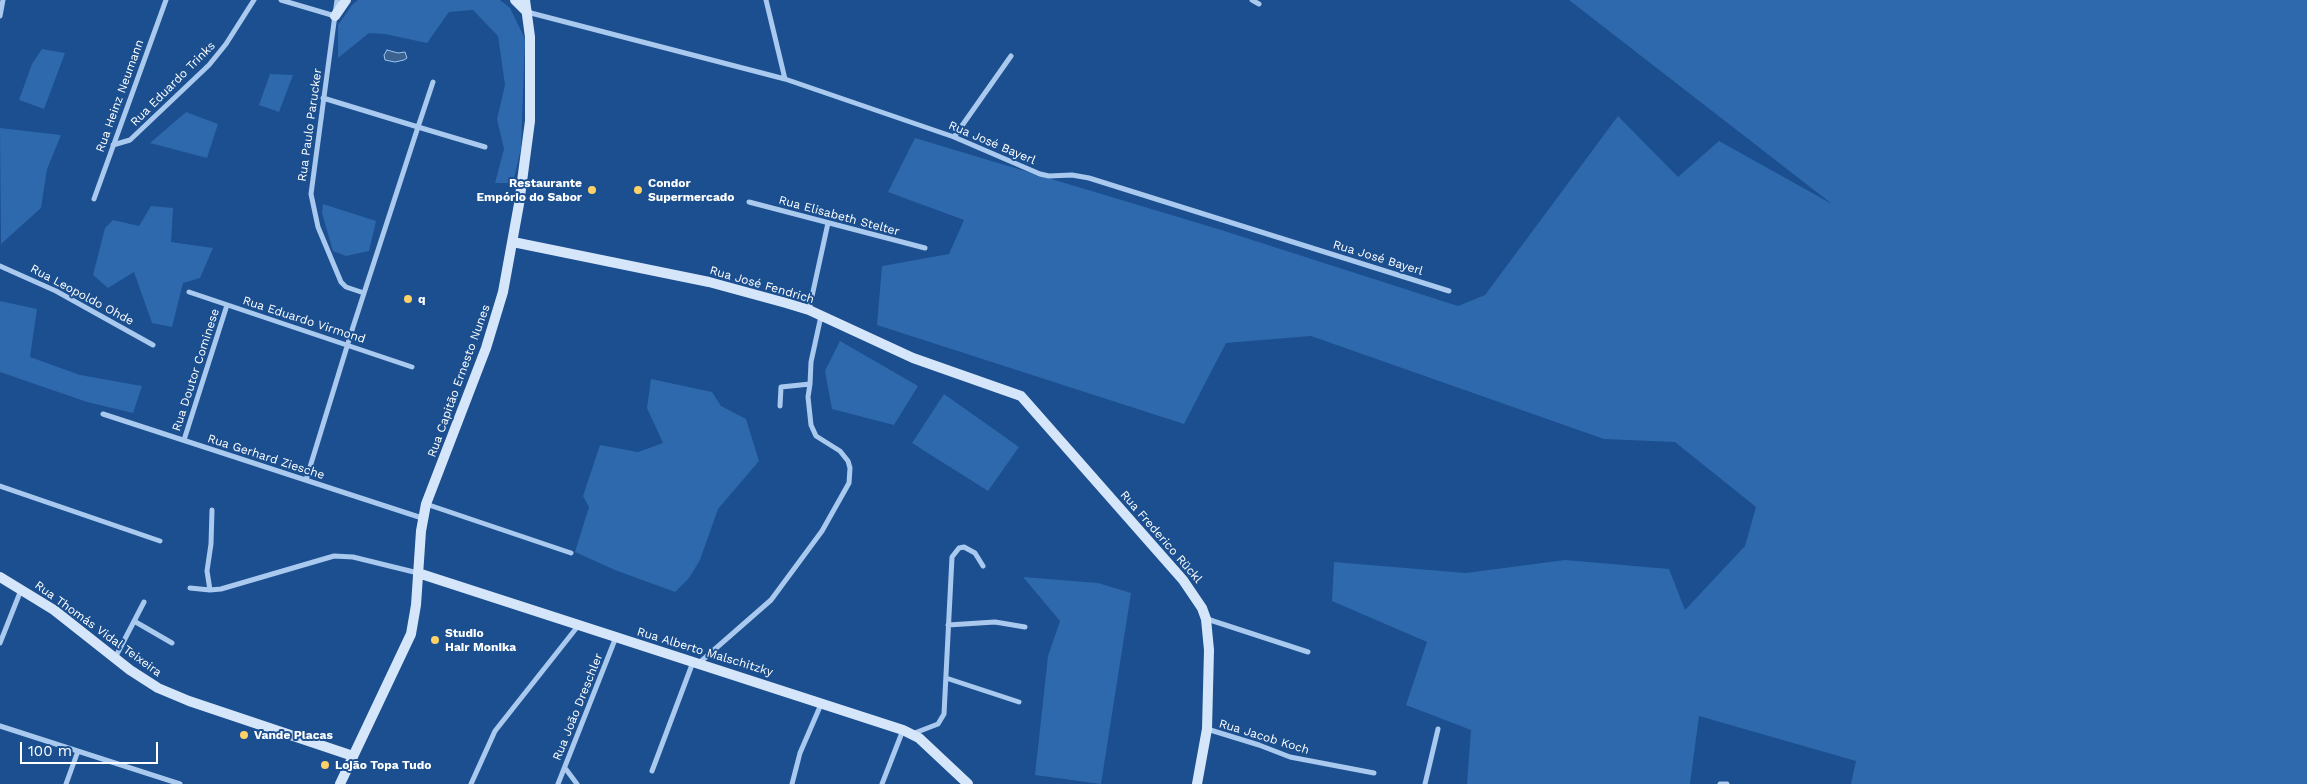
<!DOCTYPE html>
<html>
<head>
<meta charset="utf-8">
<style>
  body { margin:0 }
  #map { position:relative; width:2307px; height:784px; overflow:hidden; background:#1b4f8f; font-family:"Work Sans",sans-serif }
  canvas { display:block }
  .scale { position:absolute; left:20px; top:742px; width:138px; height:22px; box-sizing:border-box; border:2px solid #fff; border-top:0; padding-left:6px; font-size:15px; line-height:18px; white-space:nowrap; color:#fff; -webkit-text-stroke:4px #1b4f8f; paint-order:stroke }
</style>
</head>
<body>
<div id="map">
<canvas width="2307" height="784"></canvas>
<div class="scale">100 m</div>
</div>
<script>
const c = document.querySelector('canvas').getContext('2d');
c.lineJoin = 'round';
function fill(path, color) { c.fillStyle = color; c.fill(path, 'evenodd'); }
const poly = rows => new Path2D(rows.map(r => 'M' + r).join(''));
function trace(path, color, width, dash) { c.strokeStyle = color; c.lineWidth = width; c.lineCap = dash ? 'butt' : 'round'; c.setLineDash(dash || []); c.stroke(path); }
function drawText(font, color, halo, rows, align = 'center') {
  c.font = font + ' "Work Sans",sans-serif'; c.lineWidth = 4; c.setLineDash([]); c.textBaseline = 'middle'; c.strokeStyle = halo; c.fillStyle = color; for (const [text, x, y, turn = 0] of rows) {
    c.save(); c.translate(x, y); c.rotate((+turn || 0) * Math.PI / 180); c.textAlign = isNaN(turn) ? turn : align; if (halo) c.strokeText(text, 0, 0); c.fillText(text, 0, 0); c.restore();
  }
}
const green = poly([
  [358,0,500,0,510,8,525,39,521,148,513,183,495,183,504,149,497,119,505,85,498,36,473,10,449,12,427,43,385,34,369,33,338,58,338,25,352,5],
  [1569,0,2307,0,2307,784,1851,784,1856,761,1699,716,1690,784,1467,784,1471,730,1406,705,1427,642,1332,601,1334,562,1466,573,1565,560,1669,569,1685,610,1745,546,1756,507,1675,442,1604,439,1311,336,1226,343,1184,424,877,325,882,266,949,254,964,220,888,192,915,138,1218,229,1458,306,1485,295,1618,116,1678,177,1719,141,1832,204],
  [42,49,65,53,44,109,19,100,32,64],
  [270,74,293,75,279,112,259,105],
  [186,112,218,124,207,158,150,143],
  [0,128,61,135,47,169,41,208,1,244],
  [323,204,376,221,369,251,346,256,333,251,322,213],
  [151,206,173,208,171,242,213,248,200,278,183,283,172,327,152,323,134,272,108,288,93,275,105,228,113,220,139,226],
  [0,301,37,309,30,357,80,375,142,386,133,413,87,402,0,372],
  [840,341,918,386,894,425,832,409,825,371],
  [651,379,712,392,721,406,746,419,759,461,718,509,700,560,689,578,675,592,615,570,575,552,589,507,583,496,600,445,638,452,663,443,647,408],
  [944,394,1019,447,988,491,912,443],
  [1023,577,1098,583,1131,593,1101,784,1035,775,1048,656,1060,621]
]);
const water = poly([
  [387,50,398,53,405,52,407,58,404,60,395,62,385,60,384,55,387,50]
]);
const street = poly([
  [281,0,335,16],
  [337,0,311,194,318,227,341,282,346,287,364,293],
  [766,0,785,79],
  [1252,0,1259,4],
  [527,12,785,79,954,137,1040,174,1049,176,1072,175,1089,178,1449,291],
  [0,16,3,0],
  [433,82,418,127,485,147],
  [954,137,1011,56],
  [113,145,130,140,209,65,226,44,254,0],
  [94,199,166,0],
  [749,202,925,248],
  [0,266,56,291,153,345],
  [189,292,412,367],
  [809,310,828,223],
  [780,406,781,387,810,384,811,362,821,316],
  [103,414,422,518],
  [184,440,227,305],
  [306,480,353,327,418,127,323,98],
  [0,486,160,541],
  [426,504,571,553],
  [190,588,210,590,221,589,334,556,353,557,418,573],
  [210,590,207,571,211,544,212,510],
  [1207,619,1308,652],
  [134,621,172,643],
  [948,625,995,622,1025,627],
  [0,643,21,590],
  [115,658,144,602],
  [699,663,771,600,822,531,849,483,850,468,848,461,840,451,816,436,811,425,808,397,810,384],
  [946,678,1019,702],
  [0,726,180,784],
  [1207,729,1259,745,1290,757,1374,773],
  [912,734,938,724,944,714,952,557,959,548,964,547,975,553,983,566],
  [565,768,577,784],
  [652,771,693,662],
  [66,784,78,751],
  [471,784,495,731,578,626],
  [558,784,616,637],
  [792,784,800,753,822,702],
  [882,784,903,730],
  [1425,784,1438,729],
  [1720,784,1727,784]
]);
const secondary = poly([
  [515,0,527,12],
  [335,16,346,0],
  [513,242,709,282,786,303,809,310,913,358,1021,396,1183,580,1202,608,1206,619,1209,650,1207,729,1197,784],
  [418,573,903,730,919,738,968,784],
  [0,577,54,610,130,670,158,688,189,701,353,756],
  [340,784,411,634,416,605,421,531,426,504,486,348,503,292,519,204,530,121,530,37,525,0]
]);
const markers = [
  [592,190,5,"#ffd166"],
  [638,190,5,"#ffd166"],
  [408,299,5,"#ffd166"],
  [435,640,5,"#ffd166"],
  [244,735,5,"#ffd166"],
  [325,765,5,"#ffd166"]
];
const streetNames = [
  ["Rua Eduardo Trinks",173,84,-45],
  ["Rua Heinz Neumann",120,96,-70],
  ["Rua Paulo Parucker",310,125,-82],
  ["Rua José Bayerl",992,143,23],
  ["Rua Elisabeth Stelter",839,216,15],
  ["Rua José Bayerl",1378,258,17],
  ["Rua José Fendrich",762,285,16],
  ["Rua Leopoldo Ohde",82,295,28],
  ["Rua Eduardo Virmond",304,320,18],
  ["Rua Doutor Cominese",196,370,-72],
  ["Rua Capitão Ernesto Nunes",459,381,-70],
  ["Rua Gerhard Ziesche",266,457,18],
  ["Rua Frederico Rückl",1161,537,49],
  ["Rua Thomás Vidal Teixeira",98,629,36],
  ["Rua Alberto Malschitzky",705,652,17],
  ["Rua João Dreschler",578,707,-68],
  ["Rua Jacob Koch",1264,737,17]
];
const poiNames = [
  ["Restaurante",582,183,"right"],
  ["Empório do Sabor",582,197,"right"],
  ["Condor",648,183],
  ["Supermercado",648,197],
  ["q",418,299],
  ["Studio",445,633],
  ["Hair Monika",445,647],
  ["Vande Placas",254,735],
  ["Lojão Topa Tudo",335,765]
];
fill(green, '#2e69ad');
fill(water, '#3c6290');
trace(water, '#9cc4f0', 1);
trace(street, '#a9c9ee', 5);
trace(secondary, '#d6e6fa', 10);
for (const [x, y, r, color] of markers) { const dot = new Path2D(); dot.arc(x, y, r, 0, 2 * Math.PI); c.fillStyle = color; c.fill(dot); trace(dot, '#1b4f8f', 2); }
drawText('12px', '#fff', '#1b4f8f', streetNames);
drawText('bold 12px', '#fff', '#1b4f8f', poiNames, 'left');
</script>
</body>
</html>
